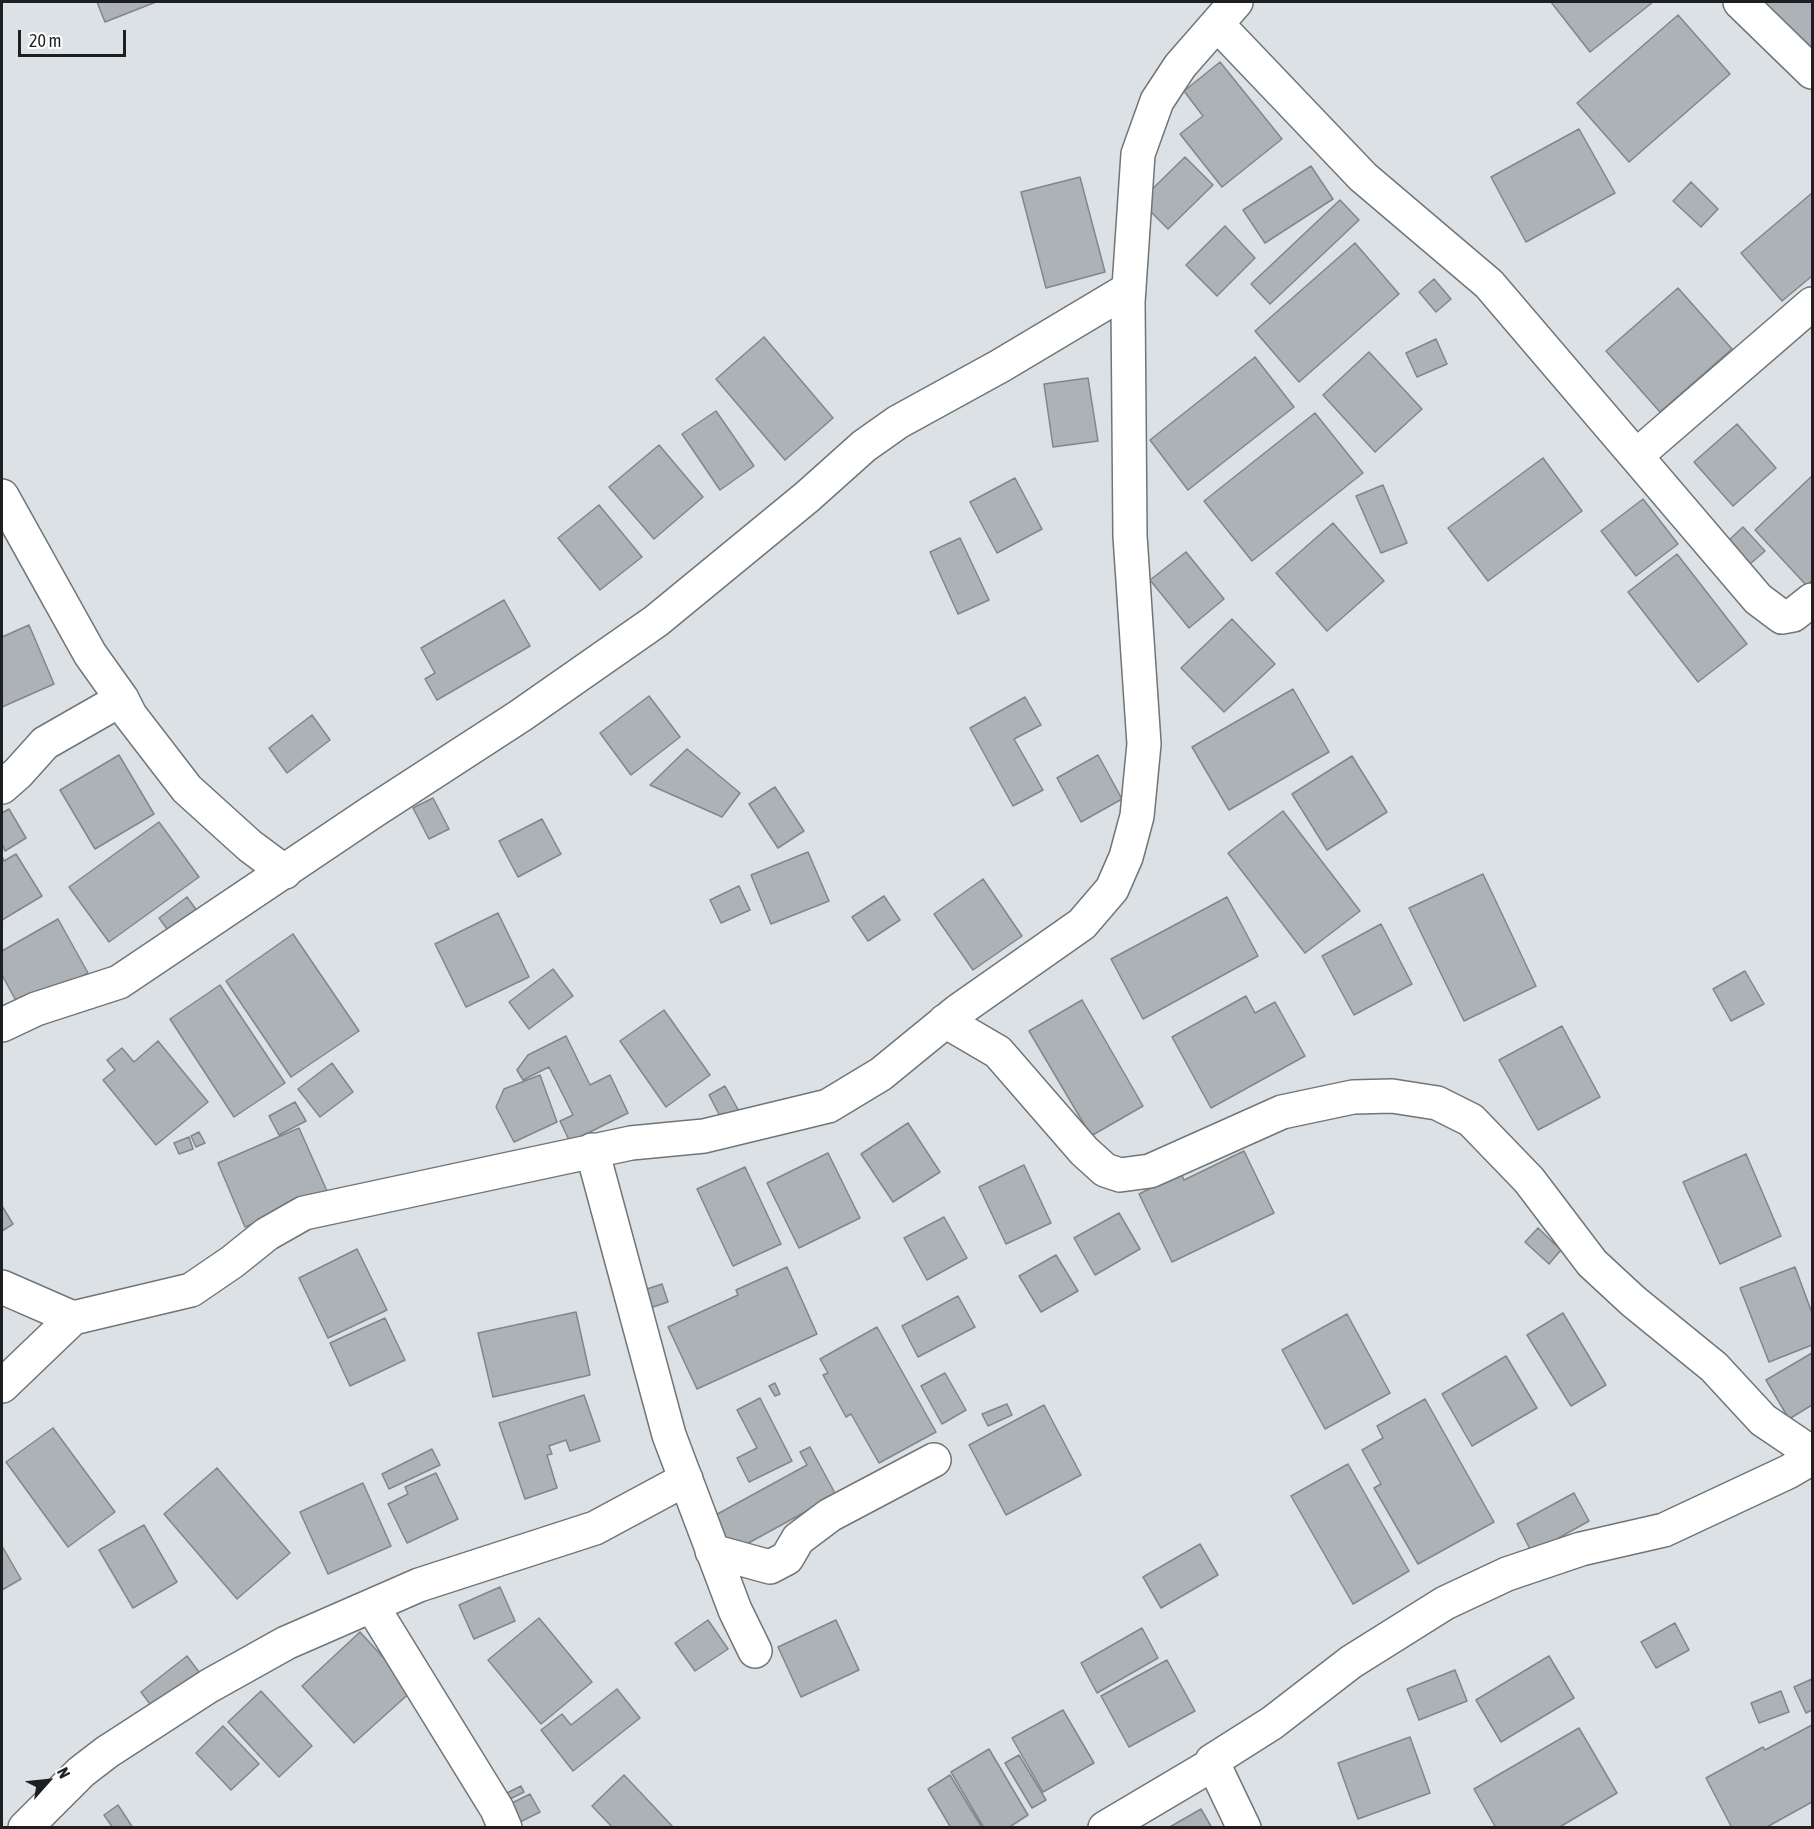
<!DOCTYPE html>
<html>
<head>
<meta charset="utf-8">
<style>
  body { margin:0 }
  #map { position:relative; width:1814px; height:1829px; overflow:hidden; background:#dce1e5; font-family:"Asap Condensed",sans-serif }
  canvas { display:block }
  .frame { position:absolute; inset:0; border:3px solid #1d1f20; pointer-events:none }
  .north { position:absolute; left:18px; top:1751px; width:60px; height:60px; -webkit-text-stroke:4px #fff; paint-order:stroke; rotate:63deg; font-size:16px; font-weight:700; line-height:24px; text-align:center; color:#1d1f20 }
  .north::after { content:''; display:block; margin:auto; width:21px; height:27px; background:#1d1f20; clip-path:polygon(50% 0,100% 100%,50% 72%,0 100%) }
  .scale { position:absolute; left:18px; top:30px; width:108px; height:27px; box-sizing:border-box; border:3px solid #1d1f20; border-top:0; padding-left:8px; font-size:18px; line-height:21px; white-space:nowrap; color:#1d1f20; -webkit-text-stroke:4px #fff; paint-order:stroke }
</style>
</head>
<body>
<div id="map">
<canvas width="1814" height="1829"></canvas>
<div class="frame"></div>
<div class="north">N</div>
<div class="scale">20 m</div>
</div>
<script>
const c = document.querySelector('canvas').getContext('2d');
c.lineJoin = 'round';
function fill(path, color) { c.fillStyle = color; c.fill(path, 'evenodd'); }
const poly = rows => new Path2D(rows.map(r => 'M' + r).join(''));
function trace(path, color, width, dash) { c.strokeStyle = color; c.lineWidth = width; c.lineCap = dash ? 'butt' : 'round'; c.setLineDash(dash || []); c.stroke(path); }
const building = poly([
  [97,2,156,2,105,22,97,2],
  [1551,2,1653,2,1590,52,1551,2],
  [1759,2,1812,2,1812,51,1759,2],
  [1678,15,1730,74,1629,162,1577,103,1678,15],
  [1220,62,1282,139,1222,187,1180,134,1203,116,1184,91,1220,62],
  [1579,129,1615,193,1526,242,1491,177,1579,129],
  [1185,157,1213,185,1168,229,1140,201,1185,157],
  [1311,166,1333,199,1265,243,1243,210,1311,166],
  [1080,177,1105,272,1046,288,1021,192,1080,177],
  [1691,182,1718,209,1701,227,1673,201,1691,182],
  [1812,193,1812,276,1782,301,1741,253,1812,193],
  [1340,200,1359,220,1270,304,1251,284,1340,200],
  [1225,226,1255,258,1217,296,1186,265,1225,226],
  [1355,243,1399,294,1299,382,1255,331,1355,243],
  [1434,279,1451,299,1436,312,1419,292,1434,279],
  [1678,288,1732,349,1660,412,1606,351,1678,288],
  [764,337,833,418,785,460,716,379,764,337],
  [1436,339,1447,364,1417,377,1406,353,1436,339],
  [1369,352,1422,409,1375,452,1323,395,1369,352],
  [1255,357,1294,407,1188,490,1150,440,1255,357],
  [1088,378,1098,441,1053,447,1044,384,1088,378],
  [716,411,754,466,720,490,682,434,716,411],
  [1315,413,1363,473,1252,561,1204,501,1315,413],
  [1737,424,1776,468,1733,506,1694,462,1737,424],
  [659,445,703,497,654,539,609,487,659,445],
  [1543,458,1582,511,1488,581,1448,528,1543,458],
  [1812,476,1812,580,1807,586,1755,530,1812,476],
  [1015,478,1042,529,997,553,970,502,1015,478],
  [1383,485,1407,543,1381,553,1356,496,1383,485],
  [1643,499,1678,544,1636,576,1601,531,1643,499],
  [599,505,642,557,600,590,558,538,599,505],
  [1333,523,1384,581,1327,631,1276,573,1333,523],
  [1743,527,1765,551,1750,564,1729,540,1743,527],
  [960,538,989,600,958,614,930,552,960,538],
  [1186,552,1224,599,1189,628,1150,580,1186,552],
  [1677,554,1747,644,1698,682,1628,592,1677,554],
  [504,600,530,646,437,700,425,679,435,673,421,648,504,600],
  [1232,619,1275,664,1224,712,1181,668,1232,619],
  [29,625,54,684,2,707,2,637,29,625],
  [1293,689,1329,752,1229,810,1192,747,1293,689],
  [649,696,680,737,631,775,600,733,649,696],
  [1025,697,1041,725,1014,739,1043,790,1013,806,970,728,1025,697],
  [312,715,330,740,287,773,269,748,312,715],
  [687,749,740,793,722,817,650,785,687,749],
  [119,755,154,814,95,849,60,790,119,755],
  [1098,755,1122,799,1081,822,1057,778,1098,755],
  [1352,756,1387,812,1327,850,1292,794,1352,756],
  [775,787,804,831,778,848,749,804,775,787],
  [433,798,449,829,429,839,413,808,433,798],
  [9,809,26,838,5,851,2,844,2,813,9,809],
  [1283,811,1360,911,1305,953,1228,853,1283,811],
  [542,819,561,854,518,877,499,841,542,819],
  [159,822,199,877,109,942,69,887,159,822],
  [808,852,829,901,771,924,751,875,808,852],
  [16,854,42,896,2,920,2,856,4,861,16,854],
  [1483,874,1536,986,1464,1021,1409,908,1483,874],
  [983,879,1022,936,973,970,934,914,983,879],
  [739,886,750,910,721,923,710,900,739,886],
  [884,896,900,920,868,941,852,917,884,896],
  [187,897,198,912,170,933,159,918,187,897],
  [1227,897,1258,956,1143,1019,1111,959,1227,897],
  [498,913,529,977,466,1007,435,944,498,913],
  [58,919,88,973,21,1010,2,975,2,951,58,919],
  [1381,924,1412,984,1354,1015,1322,956,1381,924],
  [293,934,359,1031,291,1077,226,981,293,934],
  [553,969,573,996,529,1029,509,1002,553,969],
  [1745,971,1764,1004,1731,1021,1713,989,1745,971],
  [220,985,285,1083,234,1117,170,1019,220,985],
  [1246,996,1255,1013,1275,1002,1305,1056,1211,1108,1172,1037,1246,996],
  [1082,1000,1143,1106,1091,1136,1029,1031,1082,1000],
  [664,1010,710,1075,666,1107,620,1041,664,1010],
  [1562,1026,1600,1097,1538,1130,1499,1060,1562,1026],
  [566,1036,590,1085,610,1075,628,1113,570,1142,560,1121,573,1115,549,1067,523,1080,517,1070,528,1055,566,1036],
  [158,1041,208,1102,156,1145,103,1080,115,1070,107,1060,122,1048,134,1062,158,1041],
  [332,1063,353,1092,320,1117,298,1089,332,1063],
  [540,1075,557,1122,514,1142,496,1107,504,1089,540,1075],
  [725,1086,740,1113,723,1122,709,1095,725,1086],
  [295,1102,306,1121,279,1135,269,1116,295,1102],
  [908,1123,940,1172,893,1202,861,1154,908,1123],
  [299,1128,327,1191,245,1227,218,1163,299,1128],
  [199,1132,205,1143,196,1147,191,1136,199,1132],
  [189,1137,193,1149,179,1154,174,1143,189,1137],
  [1244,1151,1274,1213,1172,1262,1139,1194,1181,1173,1184,1180,1244,1151],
  [828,1153,860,1218,799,1248,767,1183,828,1153],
  [1746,1154,1781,1236,1720,1264,1683,1182,1746,1154],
  [1024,1165,1051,1223,1006,1244,979,1187,1024,1165],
  [745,1167,781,1244,733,1266,697,1189,745,1167],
  [2,1206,13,1224,2,1231,2,1206],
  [1119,1213,1140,1249,1095,1275,1074,1238,1119,1213],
  [944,1217,967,1258,927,1280,904,1238,944,1217],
  [1538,1228,1561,1250,1549,1264,1525,1242,1538,1228],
  [357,1249,387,1310,328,1338,299,1278,357,1249],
  [1056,1255,1078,1291,1041,1312,1019,1276,1056,1255],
  [787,1267,817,1334,697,1389,668,1327,738,1295,736,1290,787,1267],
  [1795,1267,1812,1313,1812,1345,1769,1362,1740,1288,1795,1267],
  [662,1284,668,1302,644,1310,638,1292,662,1284],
  [958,1296,975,1327,918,1357,902,1326,958,1296],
  [576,1312,590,1375,493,1397,478,1333,576,1312],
  [1563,1313,1606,1385,1571,1406,1527,1335,1563,1313],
  [1347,1314,1390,1393,1325,1429,1282,1350,1347,1314],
  [385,1318,405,1360,350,1386,330,1343,385,1318],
  [877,1327,936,1432,879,1463,851,1414,846,1417,823,1375,828,1373,820,1359,877,1327],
  [1812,1353,1812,1405,1789,1419,1766,1380,1812,1353],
  [1506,1356,1537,1408,1472,1446,1442,1394,1506,1356],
  [945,1373,966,1410,942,1424,921,1386,945,1373],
  [775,1383,780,1394,775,1396,769,1386,775,1383],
  [584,1395,600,1441,570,1451,566,1440,549,1446,552,1454,547,1455,557,1488,525,1499,499,1423,584,1395],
  [760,1398,792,1461,749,1482,737,1458,757,1448,737,1410,760,1398],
  [1425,1399,1494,1522,1418,1564,1374,1488,1381,1484,1362,1450,1383,1438,1377,1426,1425,1399],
  [1007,1404,1012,1415,988,1426,982,1414,1007,1404],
  [1044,1405,1081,1475,1006,1515,969,1445,1044,1405],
  [53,1428,115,1512,68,1547,6,1462,53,1428],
  [810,1447,836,1495,732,1552,712,1517,807,1465,800,1452,810,1447],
  [432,1449,440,1465,389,1489,382,1474,432,1449],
  [1348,1464,1409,1571,1353,1604,1291,1496,1348,1464],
  [217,1468,290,1553,237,1599,164,1514,217,1468],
  [436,1473,458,1519,407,1543,388,1504,408,1494,405,1487,436,1473],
  [363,1483,391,1546,328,1574,300,1512,363,1483],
  [1574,1493,1589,1521,1532,1553,1517,1524,1574,1493],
  [144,1525,177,1582,133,1608,99,1550,144,1525],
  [1200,1544,1218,1575,1161,1608,1143,1577,1200,1544],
  [2,1546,21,1579,2,1590,2,1546],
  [500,1587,515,1621,474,1639,459,1605,500,1587],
  [539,1618,592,1682,541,1724,488,1660,539,1618],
  [708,1620,728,1649,695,1671,675,1643,708,1620],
  [836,1620,859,1670,801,1697,778,1647,836,1620],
  [1675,1623,1689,1650,1656,1668,1641,1642,1675,1623],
  [1142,1628,1158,1658,1097,1693,1081,1663,1142,1628],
  [360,1632,413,1690,354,1743,302,1686,360,1632],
  [187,1656,199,1672,153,1708,141,1692,187,1656],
  [1549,1656,1574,1698,1501,1742,1476,1700,1549,1656],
  [1167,1660,1195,1711,1129,1747,1101,1696,1167,1660],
  [1455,1670,1467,1701,1419,1720,1407,1689,1455,1670],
  [1812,1679,1812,1710,1806,1713,1794,1687,1812,1679],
  [617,1689,640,1718,573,1771,541,1730,562,1714,571,1725,617,1689],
  [261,1691,312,1746,279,1777,228,1722,261,1691],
  [1781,1691,1789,1712,1759,1723,1751,1703,1781,1691],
  [1063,1710,1094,1763,1043,1792,1012,1738,1063,1710],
  [1812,1725,1812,1802,1765,1828,1732,1828,1706,1778,1763,1747,1765,1750,1812,1725],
  [223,1726,259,1764,231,1790,196,1753,223,1726],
  [1579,1728,1617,1793,1558,1828,1496,1828,1474,1789,1579,1728],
  [1410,1737,1430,1793,1358,1819,1338,1763,1410,1737],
  [989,1749,1028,1815,1008,1828,984,1828,951,1772,989,1749],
  [1019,1755,1046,1800,1032,1808,1005,1763,1019,1755],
  [624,1775,674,1828,613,1828,592,1806,624,1775],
  [950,1775,981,1826,979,1828,951,1828,928,1789,950,1775],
  [521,1786,524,1792,508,1800,505,1794,521,1786],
  [530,1794,540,1812,520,1822,510,1804,530,1794],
  [118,1805,133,1828,113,1828,104,1815,118,1805],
  [1201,1809,1212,1828,1168,1828,1201,1809]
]);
const minor = poly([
  [1740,2,1812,72],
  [1217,24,1363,177,1489,284,1758,599,1782,617,1793,615,1812,600],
  [1636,456,1812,304],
  [2,496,90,654,122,699,130,715,187,789,250,846,285,872],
  [2,787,18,773,45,743,122,699],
  [945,1021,998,1052,1084,1151,1105,1170,1120,1175,1150,1171,1282,1112,1353,1097,1392,1096,1437,1103,1471,1120,1529,1180,1592,1263,1633,1301,1714,1367,1763,1420,1812,1453],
  [2,1025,36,1009,119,982,372,812,520,716,656,621,807,497,864,446,898,422,1000,366,1129,289],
  [592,1150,669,1435,735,1610,755,1651],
  [2,1287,73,1318],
  [2,1386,73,1318,191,1290,232,1262,267,1234,304,1213,631,1143,704,1136,828,1106,881,1074,958,1011,1082,924,1112,889,1126,857,1137,816,1144,744,1130,536,1128,302,1138,154,1157,101,1180,66,1236,2],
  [712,1551,770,1567,787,1558,798,1539,830,1515,934,1460],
  [372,1606,497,1809,505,1828],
  [1212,1761,1244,1828],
  [25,1828,81,1772,107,1752,209,1686,286,1643,419,1585,595,1528,686,1479],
  [1105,1828,1213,1764,1212,1761,1272,1723,1351,1662,1445,1603,1507,1574,1581,1549,1664,1530,1788,1472,1812,1458]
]);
fill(building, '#adb2b6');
trace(building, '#81868a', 1.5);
trace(minor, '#707578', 36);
trace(minor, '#fff', 33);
</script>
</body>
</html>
